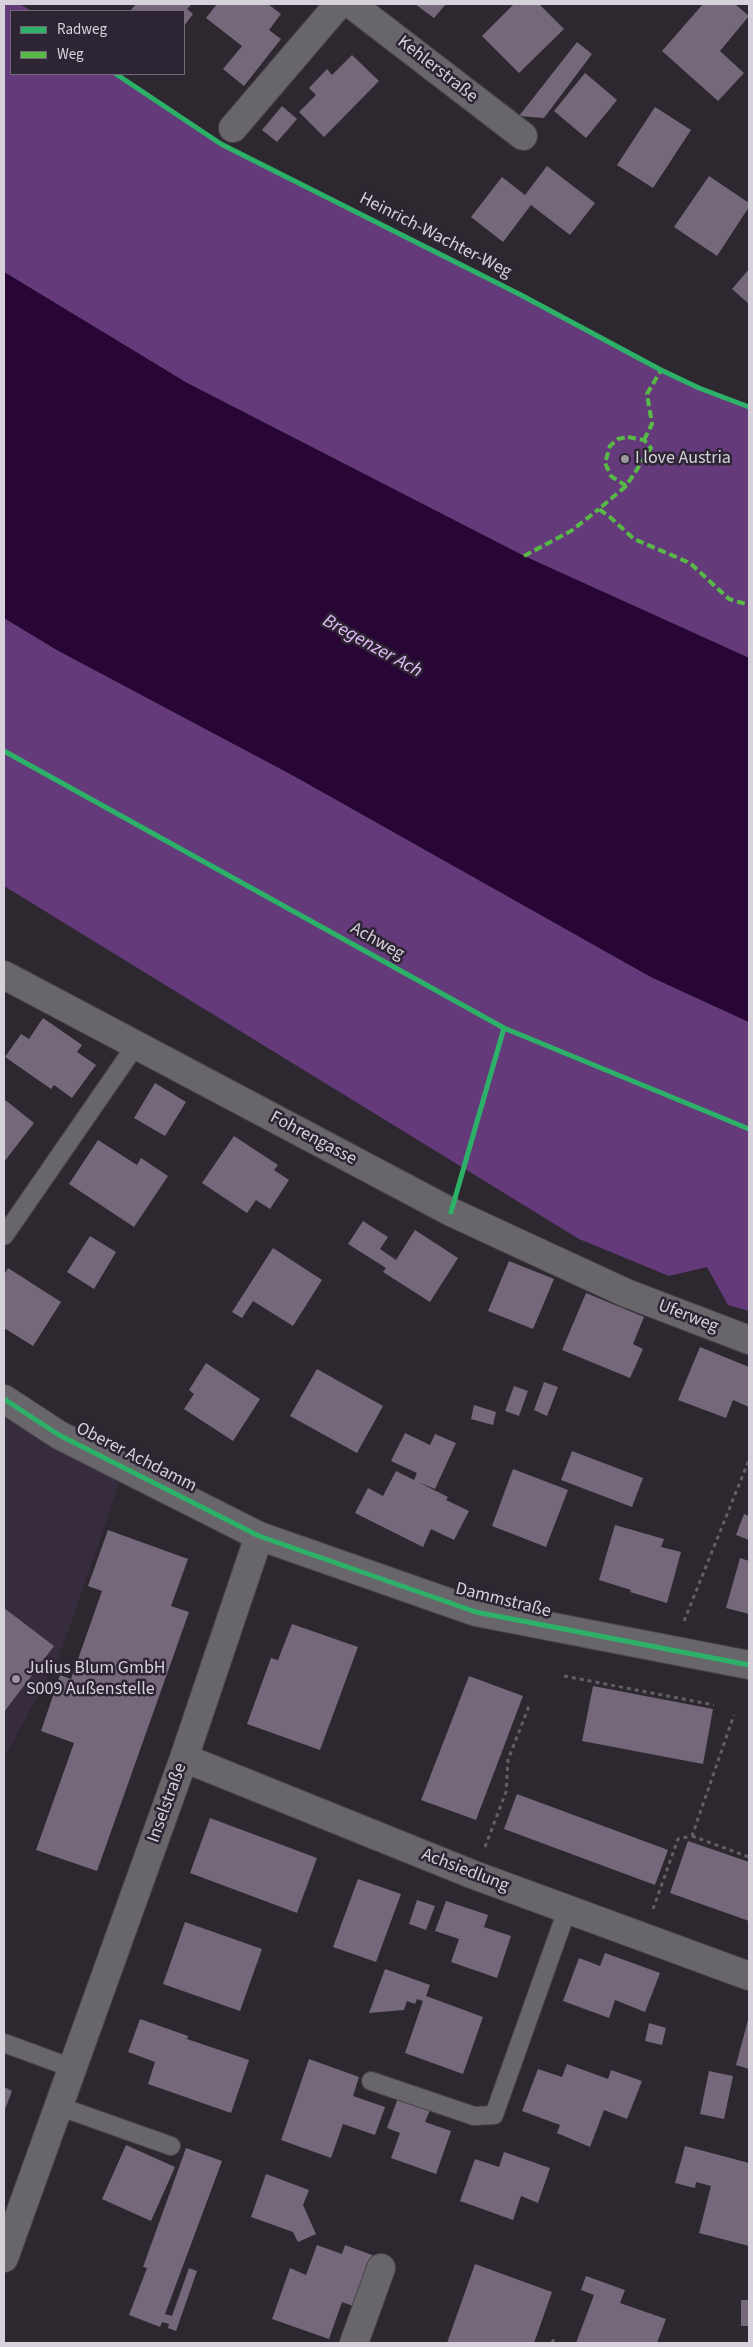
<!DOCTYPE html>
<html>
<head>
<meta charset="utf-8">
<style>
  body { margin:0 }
  #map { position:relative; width:753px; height:2347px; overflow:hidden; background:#2d2830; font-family:"Source Sans 3",sans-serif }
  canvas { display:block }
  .frame { position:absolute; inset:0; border:5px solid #d7d1db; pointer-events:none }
  .legend { position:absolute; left:10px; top:10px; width:175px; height:65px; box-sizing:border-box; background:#2e2534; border:1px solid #726a77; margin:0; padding:6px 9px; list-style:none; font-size:15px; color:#d7d1db }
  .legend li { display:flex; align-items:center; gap:10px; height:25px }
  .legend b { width:25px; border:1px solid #726a77 }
</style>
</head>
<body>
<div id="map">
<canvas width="753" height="2347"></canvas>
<div class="frame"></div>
<ul class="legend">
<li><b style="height:6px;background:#2db169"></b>Radweg</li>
<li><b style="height:6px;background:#58b947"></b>Weg</li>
</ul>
</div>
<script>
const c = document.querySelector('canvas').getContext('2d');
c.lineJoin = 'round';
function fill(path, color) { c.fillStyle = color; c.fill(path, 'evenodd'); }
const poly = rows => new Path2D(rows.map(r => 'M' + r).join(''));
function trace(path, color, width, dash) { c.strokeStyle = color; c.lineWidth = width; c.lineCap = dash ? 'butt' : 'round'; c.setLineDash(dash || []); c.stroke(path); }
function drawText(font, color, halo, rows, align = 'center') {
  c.font = font + ' "Source Sans 3",sans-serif'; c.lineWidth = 5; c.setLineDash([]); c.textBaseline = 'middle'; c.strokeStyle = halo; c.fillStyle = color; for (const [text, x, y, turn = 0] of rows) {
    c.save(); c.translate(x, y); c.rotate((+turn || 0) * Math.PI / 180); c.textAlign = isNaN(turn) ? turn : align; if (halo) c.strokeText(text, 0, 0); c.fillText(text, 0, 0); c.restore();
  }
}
const built = poly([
  [4,1394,119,1484,60,1654,4,1759]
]);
const forest = poly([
  [4,4,20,4,31,11,11,11,11,74,116,74,221,144,521,295,661,370,699,388,749,407,749,658,524,556,187,383,4,272],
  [4,618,57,650,294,776,651,977,749,1022,749,1311,728,1305,707,1267,669,1276,579,1239,4,886]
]);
const water = poly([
  [4,272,187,383,524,556,749,658,749,1022,651,977,294,776,57,650,4,618]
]);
const building = poly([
  [136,4,192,4,187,9,193,14,184,26,184,11,130,11],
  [217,4,268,4,281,14,269,30,281,39,244,86,223,69,242,46,206,18],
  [415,4,446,4,434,18],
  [514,4,539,4,564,29,519,73,482,36],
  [703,4,735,4,749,16,720,51,744,73,718,101,662,51],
  [577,42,592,54,544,118,519,116],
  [352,55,379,81,324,137,299,112,316,95,309,88,327,69,332,75],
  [585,73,617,100,586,138,554,111],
  [282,106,297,119,277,142,262,130],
  [655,107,691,130,653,188,617,165],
  [547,166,595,203,570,235,531,205,503,242,471,217,502,177,525,195],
  [709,176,749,203,749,207,717,256,674,227],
  [749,269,749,304,732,289],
  [43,1018,82,1045,77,1052,96,1065,72,1098,54,1085,51,1089,5,1057,21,1034,29,1039],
  [155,1083,186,1102,165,1136,134,1118],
  [4,1099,34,1123,4,1162],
  [234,1136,278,1165,274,1170,289,1180,270,1209,256,1200,247,1213,202,1183],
  [98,1140,137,1165,141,1158,168,1176,134,1227,69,1184],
  [363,1221,388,1237,380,1249,396,1260,415,1230,458,1258,430,1302,383,1272,386,1268,348,1244],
  [90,1236,116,1252,94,1289,67,1272],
  [273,1248,322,1280,293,1326,253,1301,242,1318,232,1312],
  [509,1261,554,1279,533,1329,488,1311],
  [8,1268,61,1302,33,1346,4,1328,4,1275],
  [586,1293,644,1317,633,1344,643,1349,630,1378,562,1350],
  [700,1347,749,1367,749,1407,733,1400,726,1418,678,1400],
  [206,1363,260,1399,233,1441,184,1409,194,1394,189,1390],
  [317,1369,383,1406,357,1453,290,1416],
  [544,1382,558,1387,547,1416,534,1410],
  [514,1386,528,1391,519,1416,505,1411],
  [474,1405,496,1412,493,1425,471,1419],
  [405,1433,430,1445,435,1434,456,1443,435,1489,418,1482,448,1497,446,1500,469,1511,454,1540,431,1529,423,1547,355,1513,368,1488,383,1496,396,1471,414,1480,417,1473,391,1461],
  [572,1451,643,1478,632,1507,561,1480],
  [513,1469,568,1490,546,1547,492,1526],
  [744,1514,749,1516,749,1540,736,1535],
  [615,1525,664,1539,661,1547,681,1552,667,1603,630,1592,631,1590,599,1580],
  [108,1530,188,1559,171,1606,189,1612,97,1871,36,1850,74,1743,41,1731,60,1675,71,1679,102,1591,88,1586],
  [740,1558,749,1561,749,1614,726,1608],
  [4,1608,54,1646,4,1712],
  [292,1624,358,1647,320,1750,247,1724,271,1658,278,1660],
  [469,1676,523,1696,476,1820,421,1800],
  [593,1686,713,1709,703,1764,582,1741],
  [517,1794,668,1850,655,1885,504,1829],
  [210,1818,317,1858,297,1913,190,1873],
  [688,1841,749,1862,749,1921,670,1893],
  [358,1879,401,1894,376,1962,333,1947],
  [417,1900,435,1906,426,1930,409,1924],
  [446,1901,488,1915,484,1927,511,1936,497,1978,451,1962,459,1939,435,1931],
  [185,1922,262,1949,240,2011,163,1984],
  [605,1953,660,1973,645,2012,615,2000,609,2018,563,2001,579,1958,600,1966],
  [385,1969,430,1985,426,1996,483,2017,463,2074,405,2053,423,2001,417,1999,415,2004,407,2001,404,2010,369,2013],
  [749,2016,749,2069,736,2065],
  [140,2019,188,2036,187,2039,249,2060,231,2113,148,2084,155,2062,128,2052],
  [649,2023,666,2028,662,2045,645,2041],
  [309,2059,359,2077,353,2096,385,2107,375,2135,343,2124,331,2158,281,2140],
  [567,2064,608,2079,611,2070,642,2081,627,2119,604,2110,590,2147,557,2133,560,2125,522,2111,538,2069,562,2077],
  [709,2071,733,2076,724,2119,700,2114],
  [4,2087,12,2091,4,2112],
  [398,2098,430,2110,425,2122,451,2131,436,2174,391,2158,400,2133,387,2128],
  [126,2145,175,2167,151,2221,102,2199],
  [685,2146,749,2163,749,2246,699,2233,711,2186,696,2182,695,2188,675,2183],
  [186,2148,222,2161,165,2314,172,2316,189,2268,197,2271,176,2331,168,2328,169,2324,162,2322,160,2327,129,2315,147,2268,143,2267],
  [504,2152,550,2168,538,2203,521,2196,513,2220,460,2201,475,2159,499,2167],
  [266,2174,309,2190,303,2205,316,2234,298,2242,293,2232,251,2217],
  [317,2245,342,2254,345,2245,380,2258,361,2309,342,2302,329,2339,272,2319,290,2268,306,2275],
  [475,2264,552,2292,534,2343,447,2343],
  [586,2276,625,2290,620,2303,666,2319,657,2343,576,2343,594,2295,581,2290],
  [741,2300,749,2300,749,2326,741,2326]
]);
const path = poly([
  [684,1621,749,1460],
  [564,1676,714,1705],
  [692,1836,749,1857],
  [485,1847,506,1792,508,1760,529,1706],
  [653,1909,678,1839,692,1836,734,1715],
  [552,2343,554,2339]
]);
const service = poly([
  [4,1236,136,1045],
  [4,2043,72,2068],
  [371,2081,474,2116,494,2115,567,1910],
  [58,2106,171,2146]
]);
const minor = poly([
  [351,4,523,136],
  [233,128,339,4],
  [4,975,451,1212,626,1293,749,1340],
  [4,1399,59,1435,259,1536,476,1612,749,1665],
  [184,1758,474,1875,749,1976],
  [4,2258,184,1758,259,1536],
  [354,2343,381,2268]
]);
const quiet = poly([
  [628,437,644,440,651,448,626,486,611,476,605,463,610,446,618,439,628,437],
  [644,440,652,424,647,394,661,370],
  [626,486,599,509,611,518,634,539,690,563,729,599,749,605],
  [524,556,571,531,599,509]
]);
const cycleway = poly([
  [116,74,221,144,521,295,661,370,699,388,749,407],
  [4,751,504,1028,749,1129],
  [451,1212,504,1028],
  [4,1399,59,1435,259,1536,476,1612,749,1665]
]);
const markers = [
  [625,459,5,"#9c969f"],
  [16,1679,5,"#9c969f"]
];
const streetNames = [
  ["Kehlerstraße",437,70,38],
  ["Heinrich-Wachter-Weg",435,236,27],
  ["Achweg",377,942,29],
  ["Fohrengasse",313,1139,28],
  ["Uferweg",688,1317,21],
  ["Oberer Achdamm",136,1458,27],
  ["Dammstraße",503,1601,14],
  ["Inselstraße",168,1803,-70],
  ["Achsiedlung",465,1871,21]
];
const poiNames = [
  ["I love Austria",635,459],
  ["Julius Blum GmbH",26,1669],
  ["S009 Außenstelle",26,1690]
];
const waterNames = [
  ["Bregenzer Ach",372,647,29]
];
fill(built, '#372b3e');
fill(forest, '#643a7a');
fill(water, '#270535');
fill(building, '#74687a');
trace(service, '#48444b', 20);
trace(minor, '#48444b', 30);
trace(path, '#635f65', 3, [4, 4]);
trace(service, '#68656b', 18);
trace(minor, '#68656b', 28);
trace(quiet, '#58b947', 4, [8, 4]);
trace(cycleway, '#2db169', 5);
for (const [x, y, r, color] of markers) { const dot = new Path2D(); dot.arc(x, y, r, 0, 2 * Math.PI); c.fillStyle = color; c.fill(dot); trace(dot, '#2e2534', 2); }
drawText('18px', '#d7d1db', '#2e2534', streetNames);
drawText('18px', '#d7d1db', '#2e2534', poiNames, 'left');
drawText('italic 19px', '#e7bffc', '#2e2534', waterNames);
</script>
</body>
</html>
